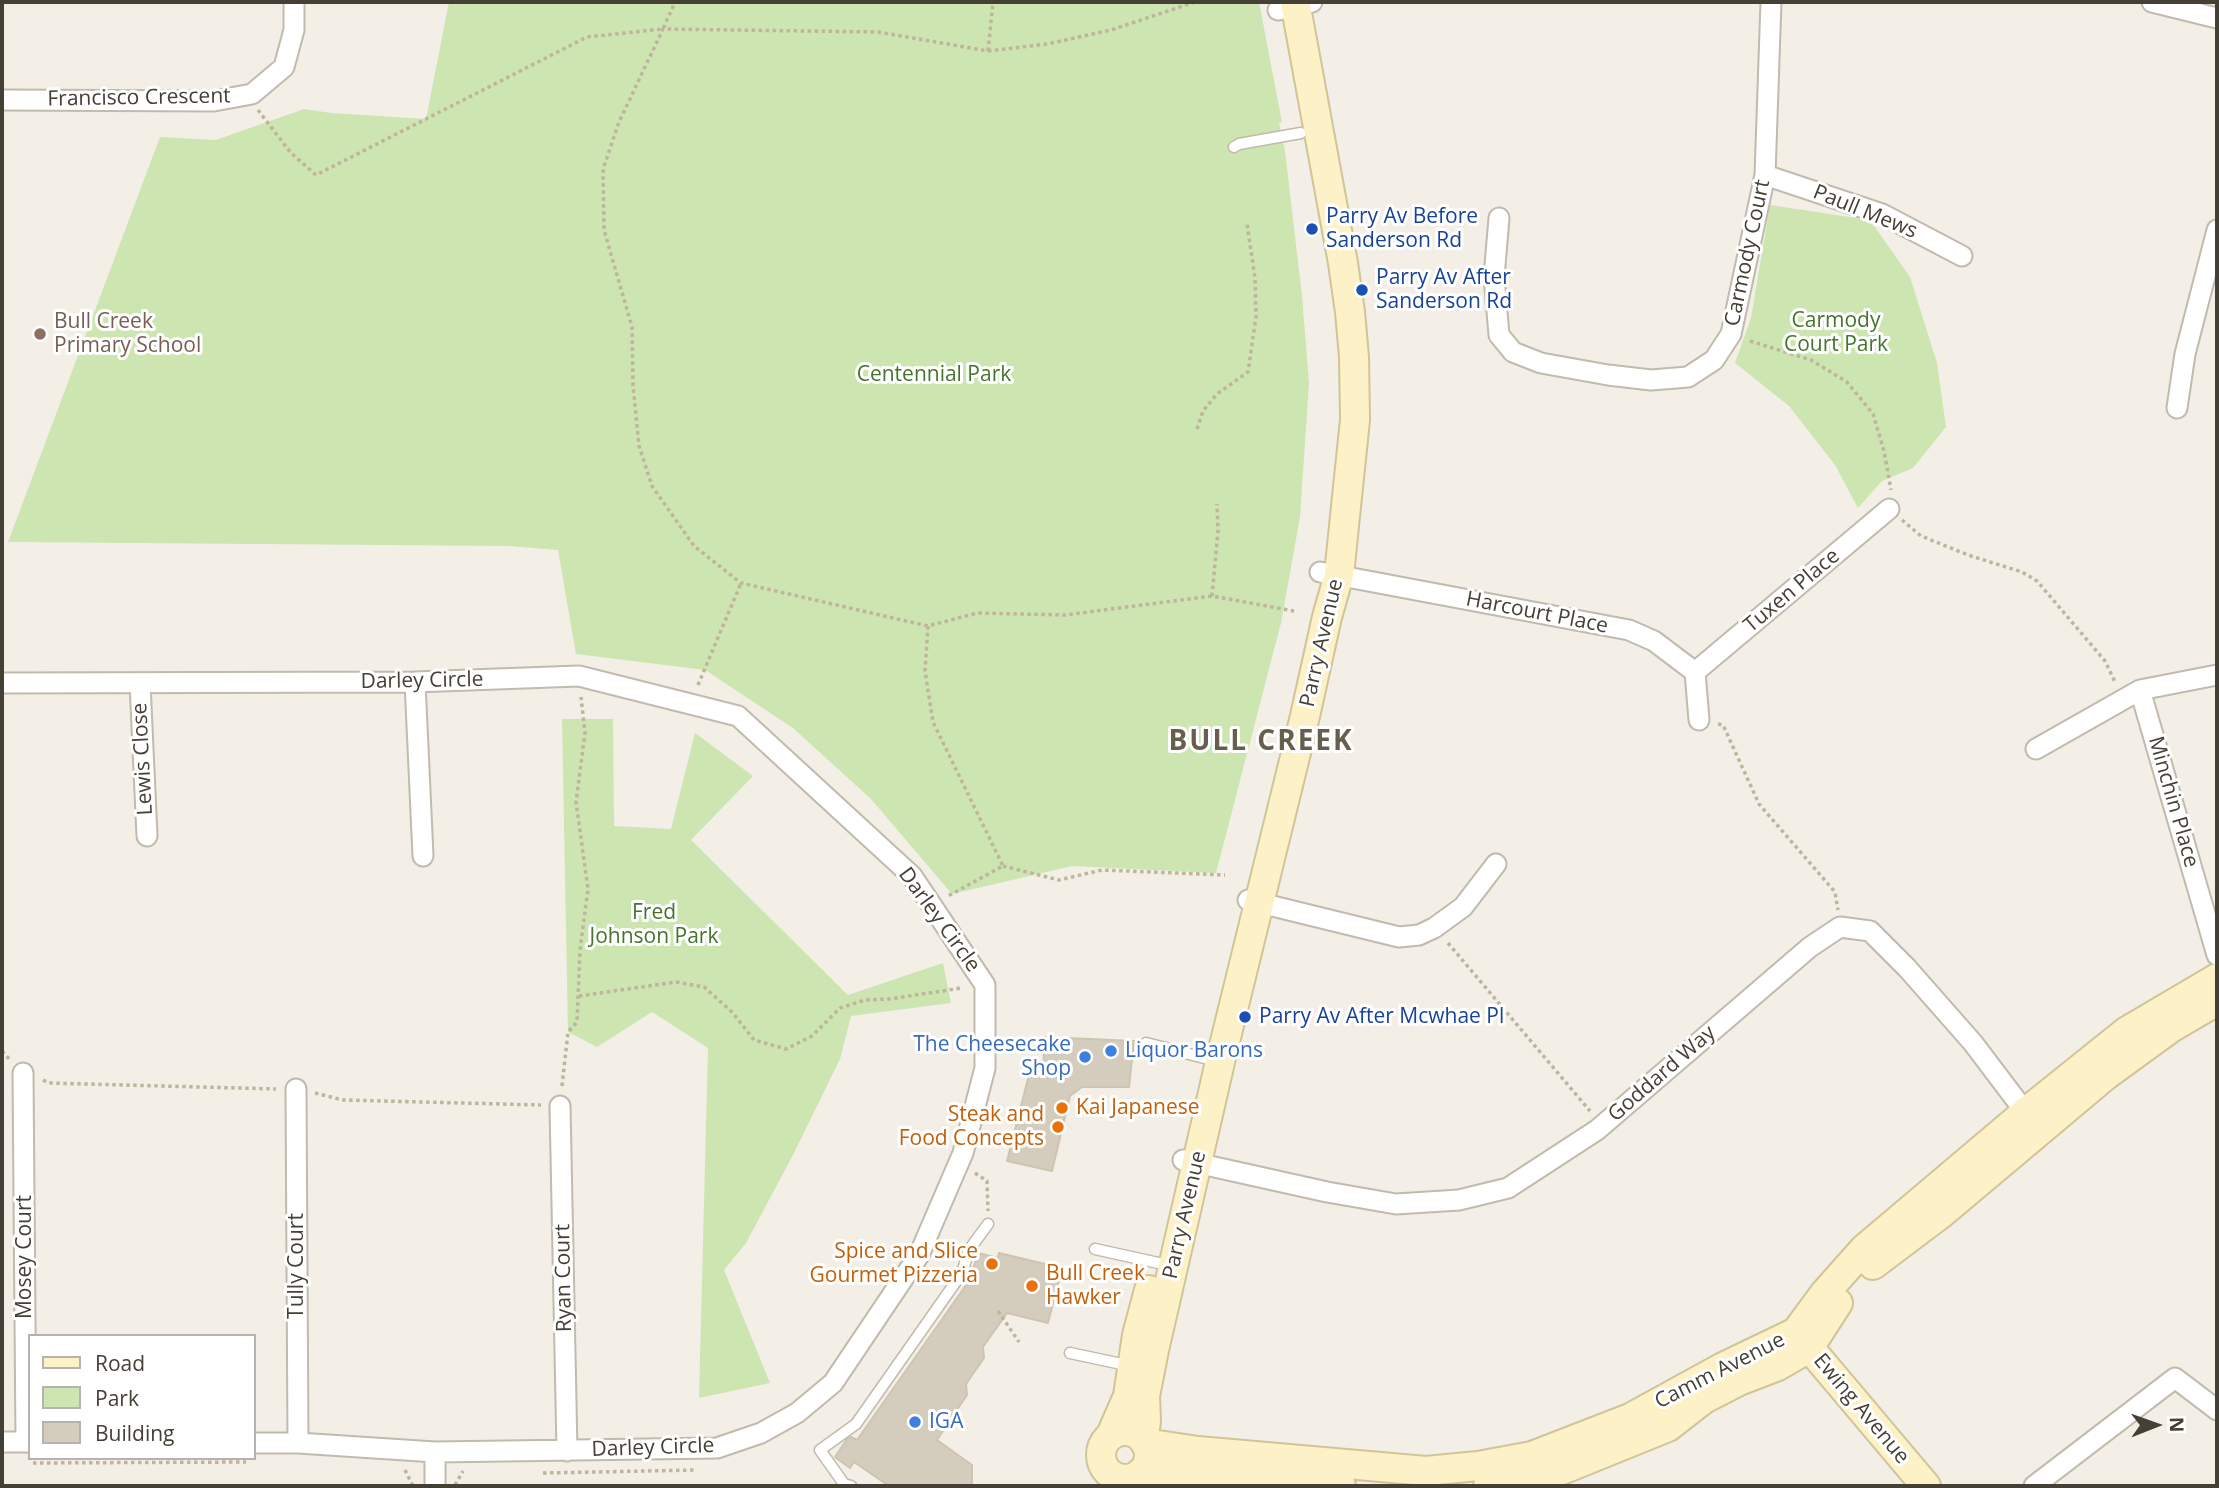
<!DOCTYPE html>
<html>
<head>
<meta charset="utf-8">
<style>
  body { margin:0 }
  #map { position:relative; width:2219px; height:1488px; overflow:hidden; background:#f3efe7; font-family:"Open Sans",sans-serif }
  canvas { display:block }
  .frame { position:absolute; inset:0; border:4px solid #454036; pointer-events:none }
  .legend { position:absolute; left:28px; top:1334px; width:228px; height:126px; box-sizing:border-box; background:#fff; border:2px solid #b5b3af; margin:0; padding:9px 12px; list-style:none; font-size:21px; color:#454036 }
  .legend li { display:flex; align-items:center; gap:14px; height:35px }
  .legend b { width:35px; border:2px solid #b5b3af }
  .north { position:absolute; left:2121px; top:1390px; width:70px; height:70px; -webkit-text-stroke:5px #fff; paint-order:stroke; rotate:89deg; font-size:19px; font-weight:700; line-height:28px; text-align:center; color:#454036 }
  .north::after { content:''; display:block; margin:auto; width:24px; height:32px; background:#454036; clip-path:polygon(50% 0,100% 100%,50% 72%,0 100%) }
</style>
</head>
<body>
<div id="map">
<canvas width="2219" height="1488"></canvas>
<div class="frame"></div>
<ul class="legend">
<li><b style="height:9px;background:#fcf1c7"></b>Road</li>
<li><b style="height:19px;background:#cce5b1"></b>Park</li>
<li><b style="height:19px;background:#d4ccbd"></b>Building</li>
</ul>
<div class="north">N</div>
</div>
<script>
const c = document.querySelector('canvas').getContext('2d');
c.lineJoin = 'round';
function fill(path, color) { c.fillStyle = color; c.fill(path, 'evenodd'); }
const poly = rows => new Path2D(rows.map(r => 'M' + r).join(''));
function trace(path, color, width, dash) { c.strokeStyle = color; c.lineWidth = width; c.lineCap = dash ? 'butt' : 'round'; c.setLineDash(dash || []); c.stroke(path); }
function drawText(font, color, halo, rows, align = 'center') {
  c.font = font + ' "Open Sans",sans-serif'; c.lineWidth = 6; c.setLineDash([]); c.textBaseline = 'middle'; c.strokeStyle = halo; c.fillStyle = color; for (const [text, x, y, turn = 0] of rows) {
    c.save(); c.translate(x, y); c.rotate((+turn || 0) * Math.PI / 180); c.textAlign = isNaN(turn) ? turn : align; if (halo) c.strokeText(text, 0, 0); c.fillText(text, 0, 0); c.restore();
  }
}
const green = poly([
  [449,2,1259,2,1282,122,1279,123,1285,151,1302,296,1309,383,1300,517,1281,623,1216,873,1072,866,952,894,871,799,793,728,705,670,576,654,558,550,510,546,8,542,160,137,216,140,304,109,331,113,426,119],
  [1770,205,1870,220,1910,277,1937,363,1946,427,1913,468,1882,481,1858,508,1835,465,1789,406,1735,363,1751,318],
  [562,719,613,719,614,826,671,829,695,733,753,776,691,840,848,995,943,963,951,1003,851,1016,840,1059,793,1155,746,1243,724,1270,770,1383,699,1398,708,1048,652,1012,597,1047,568,1032]
]);
const building = poly([
  [1045,1037,1134,1041,1129,1087,1082,1087,1070,1096,1052,1171,1007,1161,1031,1067,1043,1070,1045,1037],
  [978,1253,998,1258,999,1253,1062,1268,1048,1323,1007,1313,983,1347,984,1358,966,1384,967,1395,937,1440,972,1465,972,1486,889,1486,854,1462,850,1468,835,1457,847,1439,851,1437,857,1440,964,1288,971,1277,978,1253]
]);
const path = poly([
  [1195,2,1111,30,1047,44,988,51,878,32,663,29,619,122,603,169,604,230,632,327,633,385,639,446,652,486,694,546,741,583,928,626,977,613,1065,615,1212,596,1294,611],
  [988,51,993,2],
  [258,110,291,153,316,175,587,37,663,29,675,2],
  [1750,341,1811,360,1847,382,1873,414,1884,451,1891,490],
  [1197,429,1203,411,1217,394,1248,372,1256,317,1255,278,1247,224],
  [1902,520,1921,536,1968,555,2022,572,2037,581,2105,661,2116,684],
  [1212,596,1218,531,1217,504],
  [928,626,925,671,933,722,1003,866,948,896],
  [698,685,741,583],
  [1718,724,1723,725,1759,804,1835,892,1838,910],
  [1003,866,1059,880,1102,870,1225,875],
  [1448,943,1590,1111],
  [579,996,676,982,704,987,733,1013,754,1040,786,1049,812,1036,840,1008,865,1000,889,999,962,988],
  [2,1051,10,1060],
  [43,1080,49,1083,276,1089],
  [562,1086,568,1032,577,1022,580,950,588,889,576,802,585,733,581,697],
  [315,1093,343,1100,541,1105],
  [975,1173,987,1181,988,1211],
  [998,1311,1019,1342],
  [33,1463,246,1462],
  [405,1470,413,1486,416,1486],
  [543,1473,696,1470],
  [455,1485,463,1471]
]);
const lane = poly([
  [1234,147,1239,144,1301,133],
  [1146,1043,1216,1061],
  [1095,1249,1172,1266],
  [1070,1353,1131,1366],
  [851,1486,844,1484,820,1450,856,1424,962,1273,969,1250,988,1224]
]);
const street = poly([
  [2152,2,2217,18],
  [1278,10,1312,2],
  [2,100,214,101,252,94,284,67,294,30,294,2],
  [1765,175,1882,214,1962,256],
  [1499,218,1494,277,1499,335,1513,352,1541,363,1608,375,1651,380,1688,377,1714,360,1731,334,1765,175,1771,2],
  [2177,408,2185,354,2217,230],
  [1320,572,1629,630,1654,641,1695,672,1699,720],
  [1695,672,1889,509],
  [415,682,423,856],
  [2,683,415,682,579,676,738,716,912,876,985,985,985,1068,963,1153,919,1255,833,1383,797,1413,761,1433,717,1448,435,1452,298,1443,254,1443],
  [140,683,147,836],
  [2140,690,2217,955],
  [2036,749,2140,690,2217,675],
  [1248,900,1399,937,1419,935,1434,928,1463,907,1496,864],
  [23,1073,26,1442],
  [296,1089,298,1443],
  [560,1106,567,1451],
  [1183,1160,1327,1192,1396,1204,1459,1200,1508,1188,1597,1130,1810,947,1840,927,1870,931,1907,968,1973,1043,2032,1121],
  [2,1442,30,1442],
  [435,1452,435,1486],
  [2034,1486,2175,1378,2217,1410]
]);
const secondary = poly([
  [1873,1265,1942,1213,2105,1076,2171,1028,2217,1001],
  [1797,1333,1926,1486],
  '1101 1455a24 24 0 1 1 48 0a24 24 0 1 1-48 0Z',
  [1111,1435,1128,1396,1137,1335,1149,1290],
  [1143,1440,1146,1422,1145,1396,1154,1350,1220,1062,1305,716,1327,617,1339,575,1345,516,1355,420,1354,357,1350,312,1343,263,1295,2],
  [1145,1443,1198,1451,1426,1471,1478,1466,1532,1456,1630,1418,1723,1367,1796,1332,1824,1294,1864,1249,2026,1112,2127,1031,2217,978],
  [1140,1473,1185,1472,1341,1486],
  [1488,1486,1557,1472,1668,1427,1704,1399,1739,1381,1778,1366,1809,1348,1838,1303]
]);
const markers = [
  [1312,229,7,"#1a4fb4"],
  [1362,290,7,"#1a4fb4"],
  [40,334,7,"#8d6e63"],
  [1245,1017,7,"#1a4fb4"],
  [1111,1051,7,"#3f7fe0"],
  [1085,1057,7,"#3f7fe0"],
  [1062,1108,7,"#e8710a"],
  [1058,1127,7,"#e8710a"],
  [992,1264,7,"#e8710a"],
  [1032,1286,7,"#e8710a"],
  [915,1422,7,"#3f7fe0"]
];
const streetNames = [
  ["Francisco Crescent",139,98,-1],
  ["Paull Mews",1865,212,22],
  ["Carmody Court",1748,253,-78],
  ["Tuxen Place",1792,591,-40],
  ["Harcourt Place",1537,613,11],
  ["Parry Avenue",1322,643,-77],
  ["Darley Circle",422,681,-1],
  ["Lewis Close",143,759,-93],
  ["Minchin Place",2173,802,74],
  ["Darley Circle",939,920,54],
  ["Goddard Way",1662,1074,-41],
  ["Parry Avenue",1185,1215,-77],
  ["Mosey Court",25,1257,-90],
  ["Tully Court",297,1266,-90],
  ["Ryan Court",564,1278,-91],
  ["Camm Avenue",1720,1371,-27],
  ["Ewing Avenue",1861,1409,50],
  ["Darley Circle",653,1448,-2]
];
const transitNames = [
  ["Parry Av Before",1326,217],
  ["Sanderson Rd",1326,241],
  ["Parry Av After",1376,278],
  ["Sanderson Rd",1376,302],
  ["Parry Av After Mcwhae Pl",1259,1017]
];
const parkNames = [
  ["Carmody",1836,321],
  ["Court Park",1836,345],
  ["Centennial Park",934,375],
  ["Fred",654,913],
  ["Johnson Park",654,937]
];
const educationNames = [
  ["Bull Creek",54,322],
  ["Primary School",54,346]
];
const shopNames = [
  ["The Cheesecake",1071,1045,"right"],
  ["Shop",1071,1069,"right"],
  ["Liquor Barons",1125,1051],
  ["IGA",929,1422]
];
const foodNames = [
  ["Kai Japanese",1076,1108],
  ["Steak and",1044,1115,"right"],
  ["Food Concepts",1044,1139,"right"],
  ["Spice and Slice",978,1252,"right"],
  ["Gourmet Pizzeria",978,1276,"right"],
  ["Bull Creek",1046,1274],
  ["Hawker",1046,1298]
];
const districtNames = [
  ["BULL CREEK",1261,742]
];
fill(green, '#cce5b1');
fill(building, '#d4ccbd');
trace(building, '#cec4b0', 2);
trace(lane, '#c1baad', 13);
trace(street, '#c1baad', 23);
trace(secondary, '#d1c498', 32);
trace(path, '#bfb49c', 3.5, [3.5, 3.5]);
trace(lane, '#fff', 10);
trace(street, '#fff', 19);
trace(secondary, '#fcf1c7', 28);
for (const [x, y, r, color] of markers) { const dot = new Path2D(); dot.arc(x, y, r, 0, 2 * Math.PI); c.fillStyle = color; c.fill(dot); trace(dot, '#fff', 2.5); }
drawText('21px', '#454036', '#fff', streetNames);
drawText('21px', '#164399', '#fff', transitNames, 'left');
drawText('21px', '#45742c', '#fff', parkNames);
drawText('21px', '#785e54', '#fff', educationNames, 'left');
drawText('21px', '#366cbe', '#fff', shopNames, 'left');
drawText('21px', '#c56008', '#fff', foodNames, 'left');
c.letterSpacing = '2px';
drawText('bold 28px', '#685e4e', '#fff', districtNames);
c.letterSpacing = '0px';
</script>
</body>
</html>
